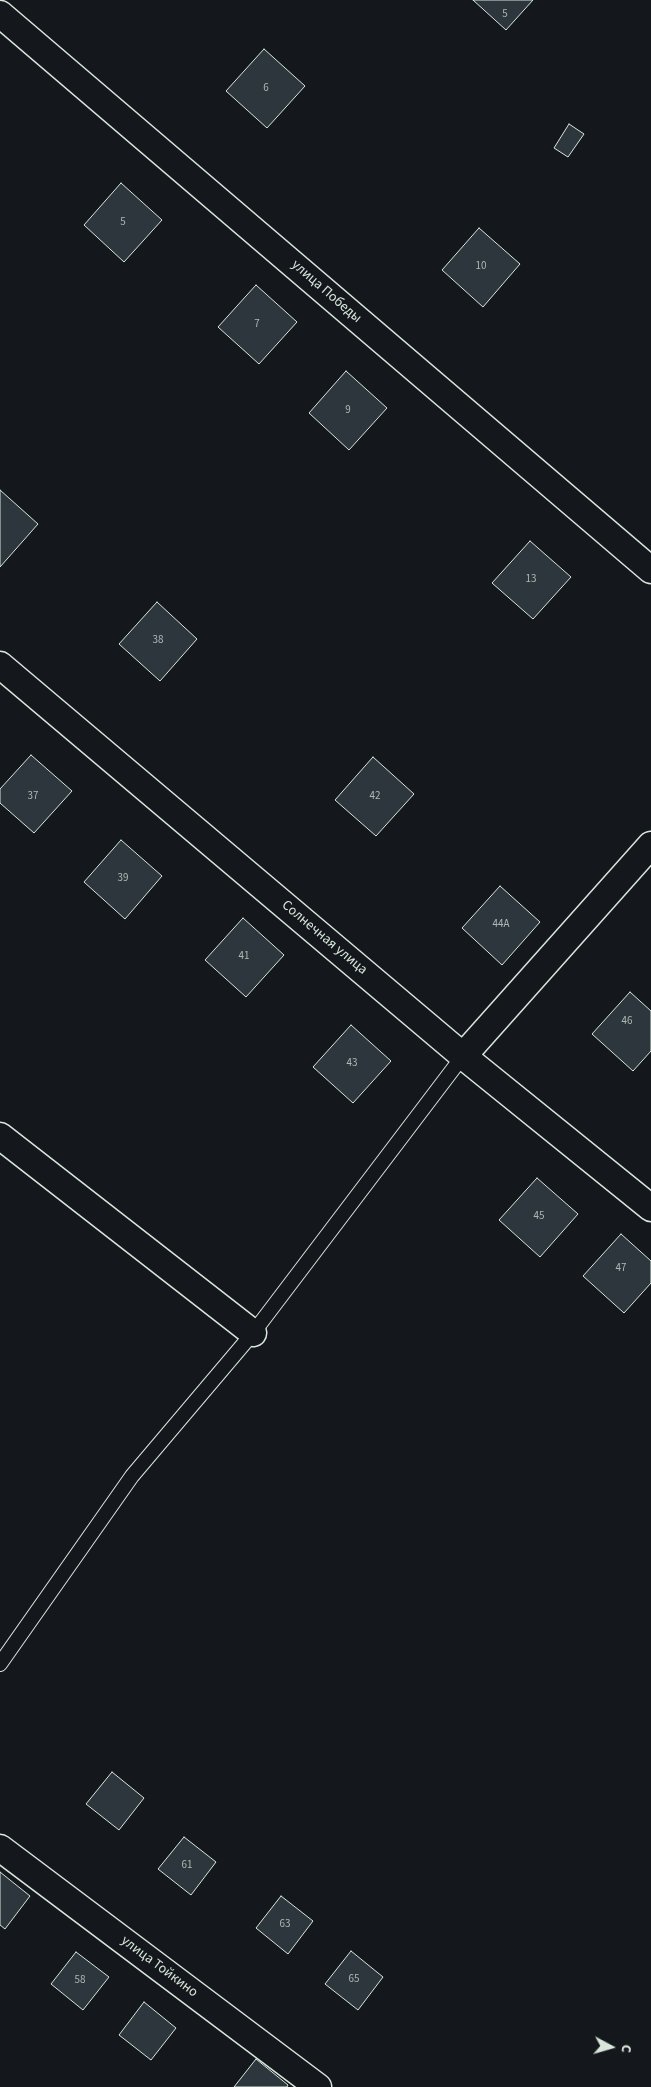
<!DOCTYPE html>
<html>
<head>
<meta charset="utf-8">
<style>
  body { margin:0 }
  #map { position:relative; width:651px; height:2087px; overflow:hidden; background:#14181c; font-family:"Source Sans 3",sans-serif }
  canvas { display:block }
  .north { position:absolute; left:586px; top:2022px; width:50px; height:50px; -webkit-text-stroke:4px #14181c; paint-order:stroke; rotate:96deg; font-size:14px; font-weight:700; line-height:20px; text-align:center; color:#d8e6dc }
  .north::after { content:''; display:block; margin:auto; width:18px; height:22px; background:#d8e6dc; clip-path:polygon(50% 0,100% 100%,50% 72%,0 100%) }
</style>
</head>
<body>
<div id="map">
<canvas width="651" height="2087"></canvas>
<div class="north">С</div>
</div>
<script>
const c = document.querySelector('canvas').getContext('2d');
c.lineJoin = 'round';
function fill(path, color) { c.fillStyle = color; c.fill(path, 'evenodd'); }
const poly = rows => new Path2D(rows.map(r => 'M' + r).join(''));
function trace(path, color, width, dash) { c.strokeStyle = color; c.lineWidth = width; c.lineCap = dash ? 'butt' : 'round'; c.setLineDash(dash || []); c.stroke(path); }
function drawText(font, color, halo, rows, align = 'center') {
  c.font = font + ' "Source Sans 3",sans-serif'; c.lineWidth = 4; c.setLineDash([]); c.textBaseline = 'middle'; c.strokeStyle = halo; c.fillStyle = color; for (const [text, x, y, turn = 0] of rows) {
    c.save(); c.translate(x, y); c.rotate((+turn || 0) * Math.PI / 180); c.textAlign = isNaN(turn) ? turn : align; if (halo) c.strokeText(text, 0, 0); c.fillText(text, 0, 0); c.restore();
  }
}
const building = poly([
  [473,0,533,0,506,30,473,0],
  [264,49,305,86,267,128,226,91,264,49],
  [569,124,584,134,568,157,554,148,569,124],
  [121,183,162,220,124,262,84,225,121,183],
  [479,228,520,264,483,307,442,270,479,228],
  [256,285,297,322,259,364,218,327,256,285],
  [346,371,387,408,349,450,309,413,346,371],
  [0,490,38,524,0,567,0,490],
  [530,541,571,577,533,619,492,583,530,541],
  [157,602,197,639,160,681,119,644,157,602],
  [31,755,72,791,34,833,0,803,0,789,31,755],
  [373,757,414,794,376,836,335,800,373,757],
  [121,840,162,876,125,919,84,882,121,840],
  [500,886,540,922,502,965,462,928,500,886],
  [243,918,284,955,246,997,205,960,243,918],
  [630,992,651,1011,651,1051,633,1071,592,1034,630,992],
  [351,1025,391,1061,353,1103,313,1067,351,1025],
  [537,1178,578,1214,540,1257,499,1220,537,1178],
  [621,1234,651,1261,651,1283,624,1313,583,1276,621,1234],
  [112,1772,144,1798,119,1830,86,1804,112,1772],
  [184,1837,216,1862,191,1895,158,1869,184,1837],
  [0,1872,30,1896,5,1929,0,1925,0,1872],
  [281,1896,313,1921,288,1954,256,1928,281,1896],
  [351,1951,383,1977,358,2010,325,1984,351,1951],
  [76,1952,109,1977,83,2010,51,1984,76,1952],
  [144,2002,176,2028,151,2060,119,2035,144,2002],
  [256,2059,288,2085,287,2087,234,2087,256,2059]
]);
const lane = poly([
  [0,1664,132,1476,253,1333,463,1056]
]);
const street = poly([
  [0,14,651,570],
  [0,665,463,1056,651,1208],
  [463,1056,651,845],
  [0,1136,253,1333],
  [0,1848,318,2087]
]);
const numberNames = [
  ["5",505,15],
  ["6",266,89],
  ["5",123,223],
  ["10",481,267],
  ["7",257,325],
  ["9",348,411],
  ["13",531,580],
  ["38",158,641],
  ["37",33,797],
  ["42",375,797],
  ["39",123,879],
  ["44А",501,925],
  ["41",244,957],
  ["46",627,1022],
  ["43",352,1064],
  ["45",539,1217],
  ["47",621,1269],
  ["61",187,1866],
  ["63",285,1925],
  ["65",354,1980],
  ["58",80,1981]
];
const streetNames = [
  ["улица Победы",326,292,41],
  ["Солнечная улица",324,938,40],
  ["улица Тойкино",159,1967,37]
];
fill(building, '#2c363c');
trace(building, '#d8e6dc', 1);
trace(lane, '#d8e6dc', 16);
trace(street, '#d8e6dc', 29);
trace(lane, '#14181c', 14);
trace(street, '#14181c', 26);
drawText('11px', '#adbab4', null, numberNames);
drawText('14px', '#d8e6dc', '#14181c', streetNames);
</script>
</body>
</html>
